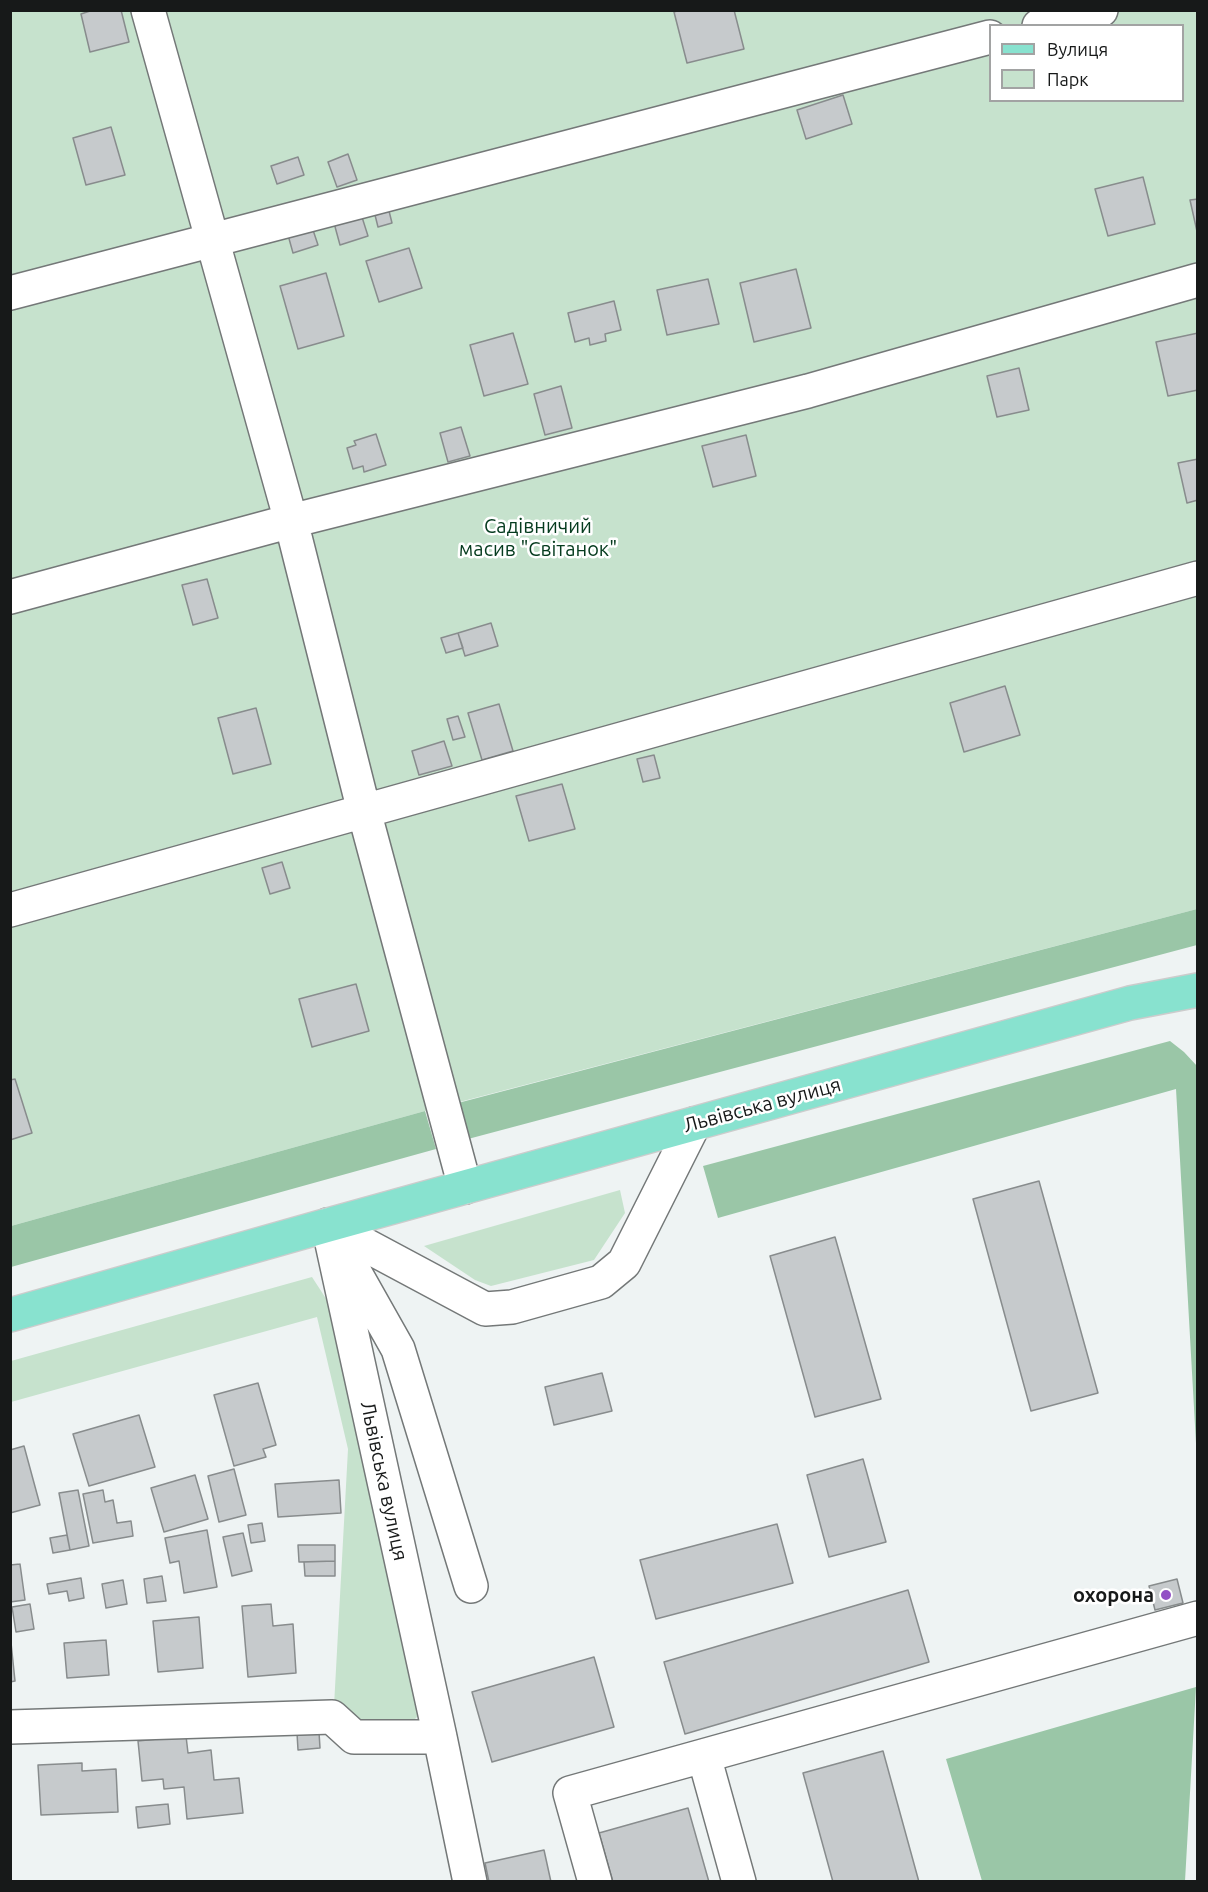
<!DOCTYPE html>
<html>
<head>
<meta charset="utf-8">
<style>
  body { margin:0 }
  #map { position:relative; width:1208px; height:1892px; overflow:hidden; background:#eef3f3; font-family:Ubuntu,sans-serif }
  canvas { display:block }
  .frame { position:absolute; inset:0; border:12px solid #171919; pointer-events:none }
  .legend { position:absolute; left:989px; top:24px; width:195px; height:78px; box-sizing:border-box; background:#fff; border:2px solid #a2a3a3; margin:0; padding:8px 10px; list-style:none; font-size:18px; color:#171919 }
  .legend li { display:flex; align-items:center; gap:12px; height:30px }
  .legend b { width:30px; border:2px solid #a2a3a3 }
</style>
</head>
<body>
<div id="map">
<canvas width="1208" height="1892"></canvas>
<div class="frame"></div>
<ul class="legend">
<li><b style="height:8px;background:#88e2cf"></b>Вулиця</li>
<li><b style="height:16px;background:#c6e2cd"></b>Парк</li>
</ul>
</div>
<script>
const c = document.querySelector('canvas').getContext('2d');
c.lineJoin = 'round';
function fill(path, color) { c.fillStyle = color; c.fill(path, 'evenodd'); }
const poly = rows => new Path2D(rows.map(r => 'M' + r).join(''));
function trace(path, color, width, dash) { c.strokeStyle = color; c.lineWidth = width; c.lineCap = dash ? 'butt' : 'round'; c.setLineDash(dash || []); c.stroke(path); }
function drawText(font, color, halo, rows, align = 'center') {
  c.font = font + ' Ubuntu,sans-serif'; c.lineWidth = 5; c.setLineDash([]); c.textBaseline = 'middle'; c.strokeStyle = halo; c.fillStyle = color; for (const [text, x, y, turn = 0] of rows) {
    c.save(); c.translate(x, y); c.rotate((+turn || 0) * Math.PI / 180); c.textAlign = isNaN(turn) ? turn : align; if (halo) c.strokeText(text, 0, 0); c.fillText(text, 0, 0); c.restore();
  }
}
const green = poly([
  [11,11,1197,11,1197,909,425,1111,11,1226],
  [990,26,1182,26,1182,100,990,100],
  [620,1190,625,1213,594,1260,491,1286,475,1280,424,1246],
  [312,1277,334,1311,420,1714,408,1726,357,1727,334,1706,348,1449,317,1317,11,1402,11,1361]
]);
const forest = poly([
  [1197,909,1197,945,468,1139,458,1103],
  [1170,1041,1184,1052,1197,1066,1197,1461,1176,1089,718,1218,703,1166],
  [425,1111,436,1149,11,1267,11,1226],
  [1196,1687,1185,1881,982,1881,946,1759]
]);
const building = poly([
  [93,10,121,10,129,42,90,52,81,14,93,10],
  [680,10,734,10,744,49,687,63,674,12,680,10],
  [843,95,852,124,806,139,797,110,843,95],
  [111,127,125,175,86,185,73,138,111,127],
  [348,154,357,180,337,187,328,162,348,154],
  [298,157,304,175,277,184,271,166,298,157],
  [1143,177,1155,224,1108,236,1095,189,1143,177],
  [1198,199,1198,236,1190,200,1198,199],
  [389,211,392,223,378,227,375,215,389,211],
  [361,214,368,236,340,245,334,223,361,214],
  [312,227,318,245,293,253,288,235,312,227],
  [409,248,422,288,379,302,366,261,409,248],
  [796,269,811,328,754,342,740,283,796,269],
  [326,273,344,336,298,349,280,286,326,273],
  [708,279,719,324,667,335,657,290,708,279],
  [614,301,621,330,605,334,606,341,590,345,589,338,575,342,568,313,614,301],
  [513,333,528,384,484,396,470,345,513,333],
  [1198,333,1198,390,1168,396,1156,342,1198,333],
  [1019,368,1029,410,997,417,987,376,1019,368],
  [561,386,572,428,545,435,534,394,561,386],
  [461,427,470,456,448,462,440,433,461,427],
  [376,434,386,465,364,472,363,466,353,469,347,448,356,445,354,441,376,434],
  [746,435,756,476,713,487,702,446,746,435],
  [1198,459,1198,500,1187,503,1178,463,1198,459],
  [207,579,218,618,193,625,182,585,207,579],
  [491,623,498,646,465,656,458,633,491,623],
  [458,633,463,648,446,653,441,638,458,633],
  [1005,686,1020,735,964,752,950,703,1005,686],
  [499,704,513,751,482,760,468,713,499,704],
  [256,708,271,764,233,774,218,718,256,708],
  [458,716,465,737,453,740,447,719,458,716],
  [444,741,452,766,419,775,412,751,444,741],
  [654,755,660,778,643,782,637,759,654,755],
  [562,784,575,829,529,841,516,796,562,784],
  [282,862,290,888,270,894,262,868,282,862],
  [356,984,369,1031,312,1047,299,999,356,984],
  [15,1079,32,1133,10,1140,10,1080,15,1079],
  [1039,1181,1098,1393,1031,1411,973,1199,1039,1181],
  [835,1237,881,1399,815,1417,770,1256,835,1237],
  [602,1373,612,1411,554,1425,545,1387,602,1373],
  [258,1383,276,1445,263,1449,266,1457,234,1466,214,1395,258,1383],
  [139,1415,155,1467,89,1486,73,1434,139,1415],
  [24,1446,40,1505,10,1513,10,1450,24,1446],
  [863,1459,886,1542,829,1557,807,1475,863,1459],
  [234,1469,246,1515,219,1522,208,1476,234,1469],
  [195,1475,208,1519,164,1532,151,1488,195,1475],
  [339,1480,341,1513,278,1517,275,1484,339,1480],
  [78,1490,89,1546,70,1550,59,1493,78,1490],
  [103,1490,105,1502,113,1500,117,1523,131,1521,133,1536,93,1543,83,1494,103,1490],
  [262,1523,265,1541,251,1543,248,1525,262,1523],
  [777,1524,793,1583,656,1619,640,1560,777,1524],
  [207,1530,217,1587,184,1593,179,1561,170,1563,165,1538,207,1530],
  [243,1533,252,1571,232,1576,223,1537,243,1533],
  [67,1535,70,1550,53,1553,50,1538,67,1535],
  [298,1545,335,1545,335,1561,299,1562,298,1545],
  [335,1561,335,1576,305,1576,304,1562,335,1561],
  [20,1564,25,1600,10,1602,10,1565,20,1564],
  [162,1576,166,1601,147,1603,144,1579,162,1576],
  [81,1578,84,1598,69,1601,67,1591,49,1594,47,1584,81,1578],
  [1177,1579,1183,1603,1155,1610,1149,1586,1177,1579],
  [123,1580,127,1604,106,1608,102,1584,123,1580],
  [908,1590,929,1662,685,1734,664,1662,908,1590],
  [30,1604,34,1629,16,1632,12,1607,30,1604],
  [271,1604,273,1626,293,1624,296,1673,248,1677,242,1606,271,1604],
  [199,1617,203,1668,158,1672,153,1621,199,1617],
  [10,1633,15,1681,10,1682,10,1633],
  [106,1640,109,1675,67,1678,64,1643,106,1640],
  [594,1657,614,1727,492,1762,472,1692,594,1657],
  [319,1732,320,1748,298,1750,297,1733,319,1732],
  [186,1736,188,1753,211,1750,214,1780,239,1778,243,1813,187,1819,184,1787,164,1789,163,1779,142,1781,138,1741,186,1736],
  [883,1751,919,1882,833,1882,803,1773,883,1751],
  [82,1763,82,1771,116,1769,118,1812,41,1815,38,1765,82,1763],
  [168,1804,170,1824,138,1828,136,1807,168,1804],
  [688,1808,709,1882,613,1882,599,1833,688,1808],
  [544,1850,551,1882,489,1882,485,1863,544,1850]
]);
const minor = poly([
  [148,10,291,521,364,811,465,1187],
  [1039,26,1101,10],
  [10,293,990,37],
  [10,597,291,521,808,391,1198,280],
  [10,910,1198,578],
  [328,1225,440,1737,470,1882],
  [328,1225,485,1309,512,1307,601,1282,624,1263,694,1124],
  [345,1255,398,1349,471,1586],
  [10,1727,332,1717,354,1737,440,1737],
  [704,1756,739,1882],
  [595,1882,570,1793,1198,1618]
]);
const major = poly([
  [10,1315,328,1225,1130,1003,1198,990]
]);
const markers = [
  [1166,1595,6,"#9250c5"]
];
const parkNames = [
  ["Садівничий",538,526],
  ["масив \"Світанок\"",538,549]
];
const streetNames = [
  ["Львівська вулиця",762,1105,-15],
  ["Львівська вулиця",384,1481,78]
];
const poiNames = [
  ["охорона",1154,1595]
];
fill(green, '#c6e2cd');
fill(forest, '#9ac6a7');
fill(building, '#c6cacc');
trace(building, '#888c8d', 1.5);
trace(minor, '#747878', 36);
trace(major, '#ccc', 36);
trace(minor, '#fff', 33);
trace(major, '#88e2cf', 33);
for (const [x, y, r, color] of markers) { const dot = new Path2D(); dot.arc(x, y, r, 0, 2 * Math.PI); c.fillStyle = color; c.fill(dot); trace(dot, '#fff', 2); }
drawText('20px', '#053b1e', '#fff', parkNames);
drawText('20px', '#171919', '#fff', streetNames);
drawText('bold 20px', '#171919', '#fff', poiNames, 'right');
</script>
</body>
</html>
